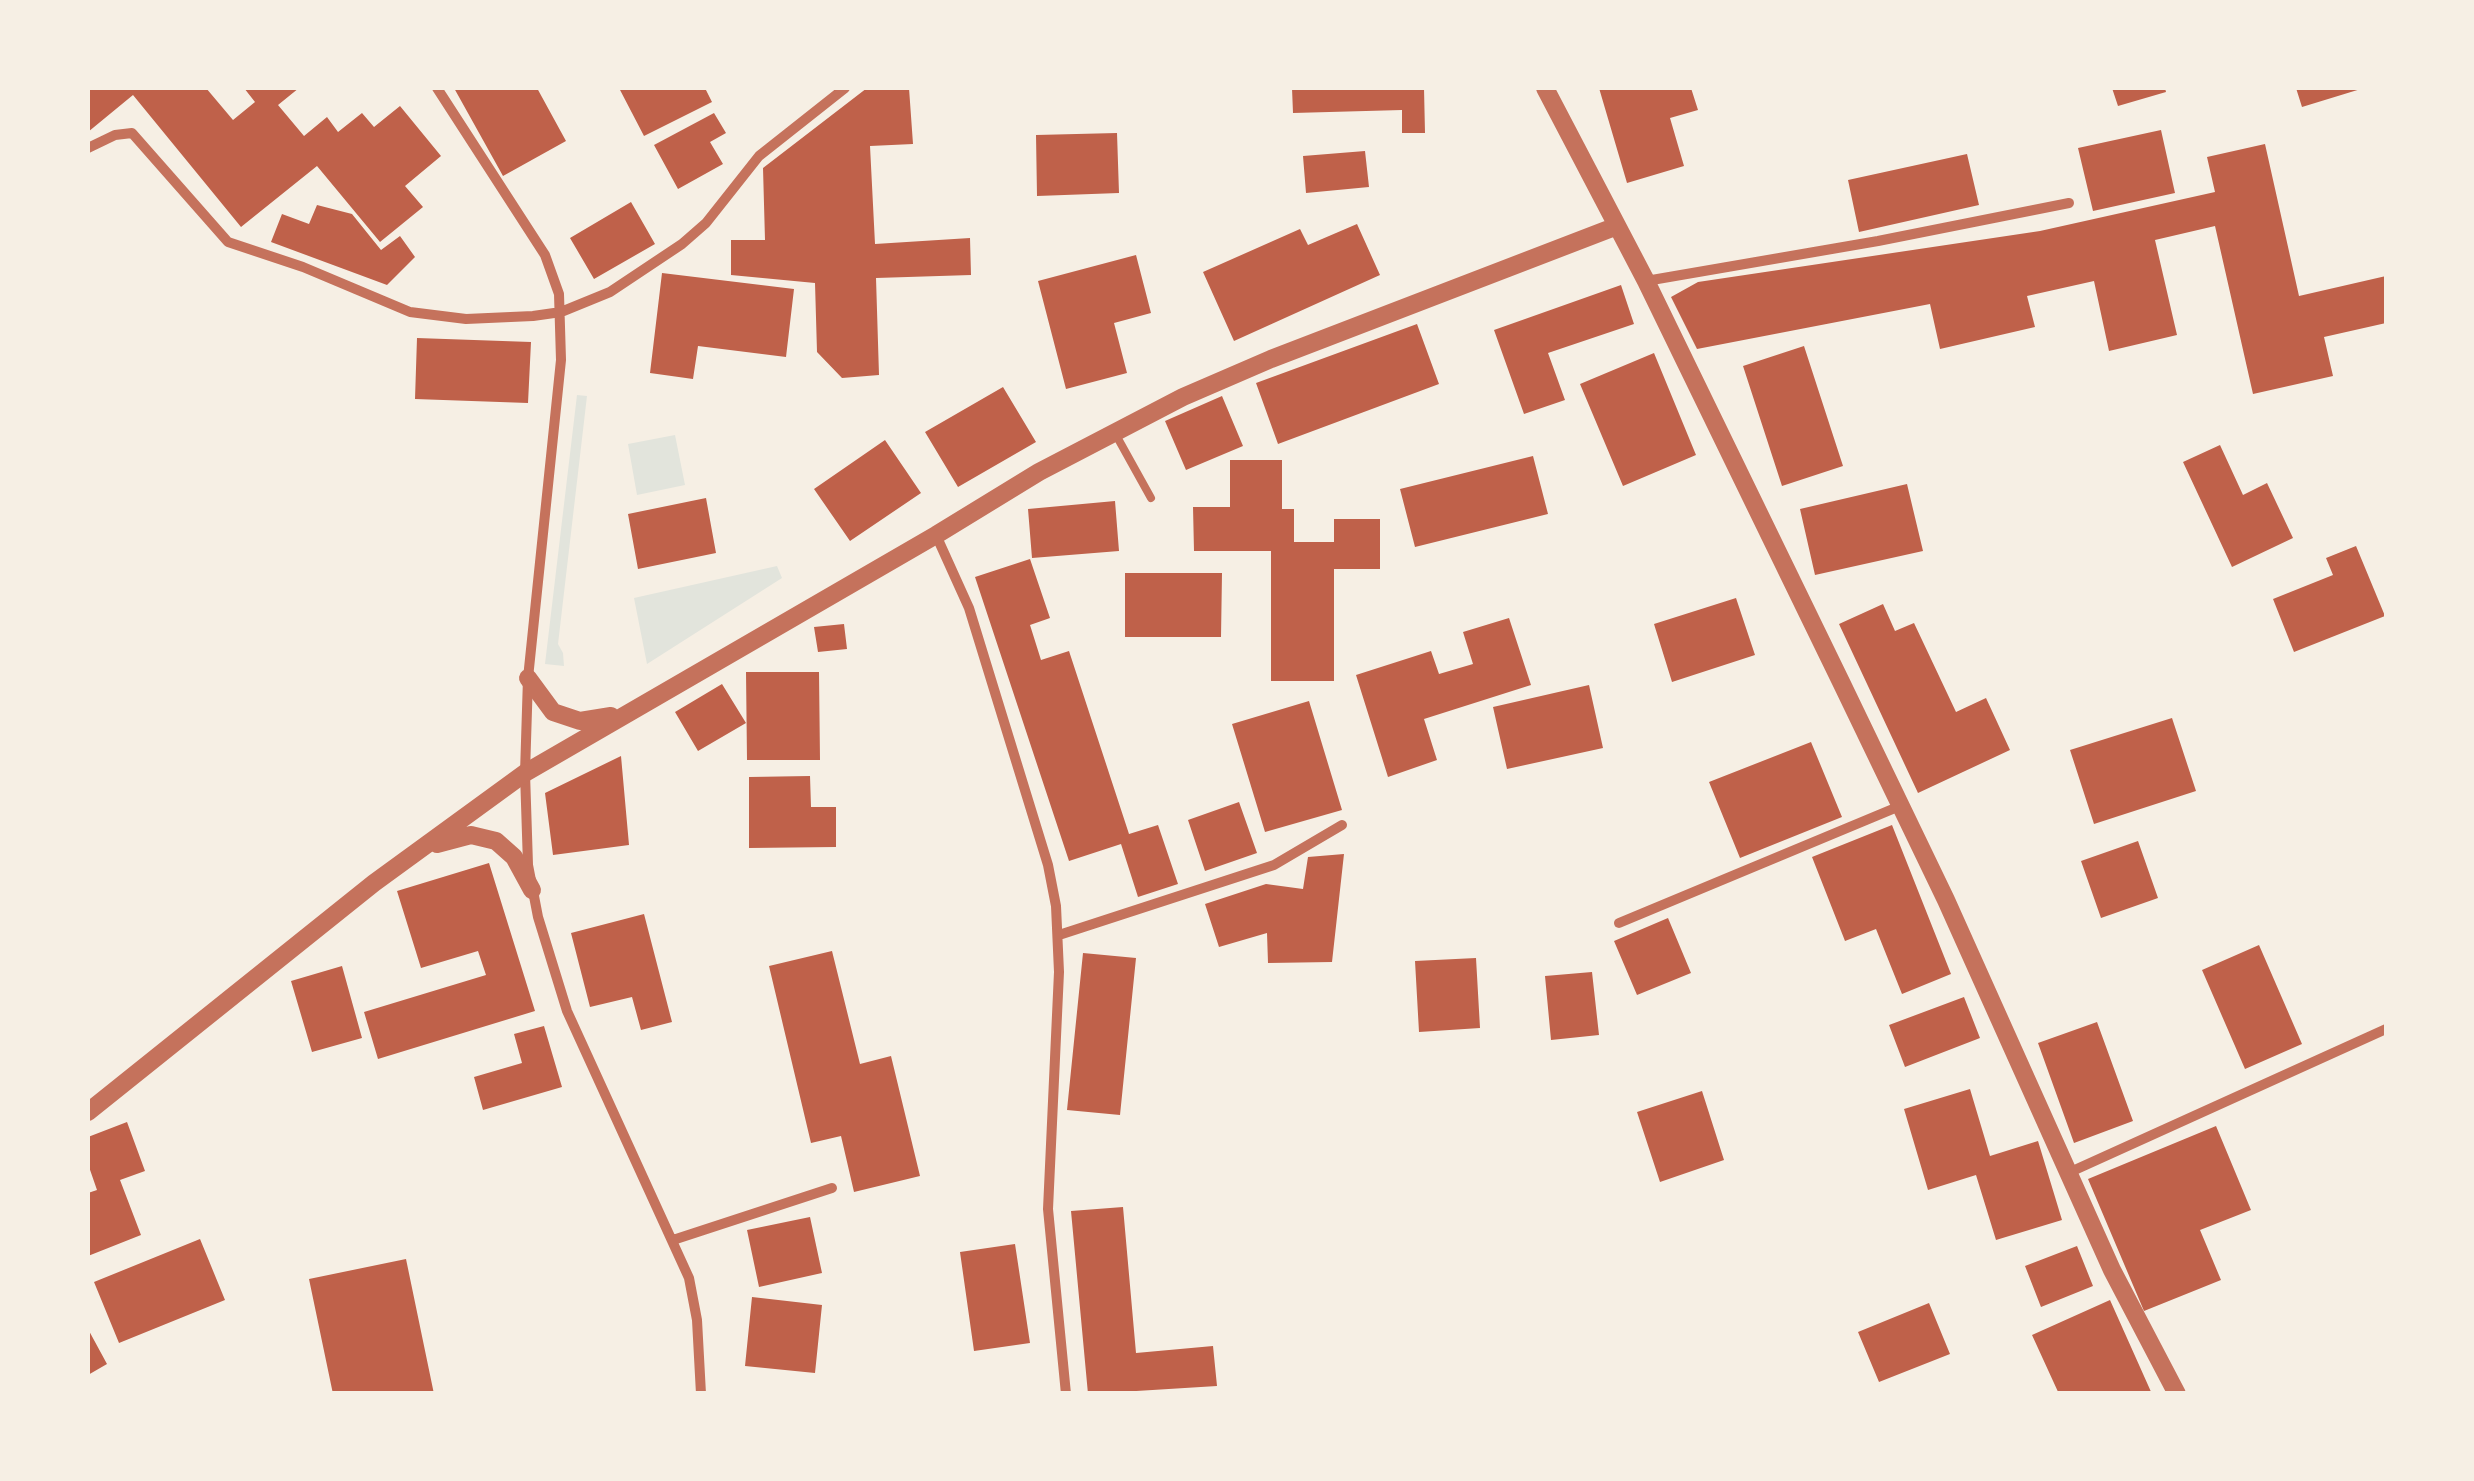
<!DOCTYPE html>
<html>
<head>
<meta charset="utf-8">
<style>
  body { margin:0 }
  #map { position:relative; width:2474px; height:1481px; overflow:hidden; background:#f6efe4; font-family:"Varela Round",sans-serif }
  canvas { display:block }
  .frame { position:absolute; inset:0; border:90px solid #f6efe4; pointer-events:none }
</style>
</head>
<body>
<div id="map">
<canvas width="2474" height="1481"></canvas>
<div class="frame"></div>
</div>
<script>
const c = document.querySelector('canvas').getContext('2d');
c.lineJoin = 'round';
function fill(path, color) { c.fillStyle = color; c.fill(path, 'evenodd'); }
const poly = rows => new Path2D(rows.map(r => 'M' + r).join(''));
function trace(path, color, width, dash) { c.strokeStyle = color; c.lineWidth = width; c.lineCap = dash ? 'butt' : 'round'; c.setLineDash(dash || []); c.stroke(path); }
const green = poly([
  [577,395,587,396,558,644,563,653,564,666,545,664],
  [675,435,685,485,637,495,628,444],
  [777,566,782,578,647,664,634,598]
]);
const building = poly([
  [88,88,206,88,233,120,255,102,244,88,299,88,278,105,304,136,327,117,338,132,362,113,374,127,400,106,441,156,405,186,423,207,380,242,317,166,241,227,133,95,88,132],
  [454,88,537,88,566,141,503,176],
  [619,88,705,88,712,102,644,136],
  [867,88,909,88,913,144,870,146,875,244,970,238,971,275,876,278,879,375,842,378,817,352,815,283,731,275,731,240,765,240,763,168],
  [1292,88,1424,88,1425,133,1402,133,1402,110,1293,113],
  [1599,88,1691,88,1698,110,1670,118,1684,166,1627,183],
  [2112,88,2165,88,2166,92,2118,106],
  [2296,88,2364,88,2302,107],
  [714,113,726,133,710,142,723,164,678,189,654,145],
  [2161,130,2175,193,2093,211,2078,148],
  [1117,133,1119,193,1037,196,1036,135],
  [2265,144,2299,296,2386,276,2386,323,2324,337,2333,376,2253,394,2215,226,2155,240,2177,335,2109,351,2094,281,2027,296,2035,327,1940,349,1930,304,1697,349,1671,297,1698,282,2040,231,2215,192,2207,157],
  [1365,151,1369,187,1306,193,1303,156],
  [1967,154,1979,205,1859,232,1848,180],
  [631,202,655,244,594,279,570,238],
  [317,205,352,214,381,250,400,236,415,257,387,285,271,242,282,214,309,224],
  [1357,224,1380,275,1234,341,1203,272,1300,229,1308,245],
  [1136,255,1151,313,1114,323,1127,373,1066,389,1038,281],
  [662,273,794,289,786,357,698,346,693,379,650,373],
  [1621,285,1634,324,1548,353,1565,400,1524,414,1494,330],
  [1417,324,1439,384,1278,444,1256,383],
  [417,338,531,342,528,403,415,399],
  [1804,346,1843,466,1782,486,1743,366],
  [1654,353,1696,455,1623,486,1580,384],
  [1003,387,1036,442,958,487,925,432],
  [1222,396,1243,446,1186,470,1165,421],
  [885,440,921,493,850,541,814,489],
  [2220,445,2243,495,2267,483,2293,538,2232,567,2183,462],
  [1533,456,1548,514,1415,547,1400,489],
  [1230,460,1282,460,1282,509,1294,509,1294,542,1334,542,1334,519,1380,519,1380,569,1334,569,1334,681,1271,681,1271,551,1194,551,1193,507,1230,507],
  [1907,484,1923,551,1815,575,1800,509],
  [706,498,716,553,638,569,628,514],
  [1115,501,1119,551,1032,558,1028,509],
  [2356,546,2385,616,2294,652,2273,599,2333,575,2326,558],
  [1030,559,1050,618,1030,625,1041,660,1069,651,1129,834,1158,825,1178,884,1138,897,1121,844,1069,861,975,577],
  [1125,573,1222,573,1221,637,1125,637],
  [1736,598,1755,655,1672,682,1654,624],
  [1883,604,1895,631,1914,623,1956,712,1986,698,2010,750,1918,793,1839,624],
  [1509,618,1531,685,1424,719,1437,760,1388,777,1356,675,1431,651,1439,674,1473,664,1463,632],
  [844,624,847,649,818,652,814,627],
  [746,672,819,672,820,760,747,760],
  [722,684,746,723,698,751,675,712],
  [1589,685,1603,748,1507,769,1493,707],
  [1309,701,1342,810,1265,832,1232,724],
  [2172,718,2196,791,2094,824,2070,750],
  [1811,742,1842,817,1740,858,1709,782],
  [621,756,629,845,553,855,545,793],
  [810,776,811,807,836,807,836,847,749,848,749,777],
  [1239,802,1257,853,1205,871,1188,820],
  [1892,825,1951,974,1902,994,1876,929,1845,941,1812,857],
  [2138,841,2158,898,2101,918,2081,861],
  [1344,854,1332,962,1268,963,1267,933,1219,947,1205,904,1266,884,1303,889,1308,857],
  [489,863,535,1011,378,1059,364,1012,486,975,478,951,421,968,397,891],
  [644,914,672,1022,641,1030,632,997,590,1007,571,933],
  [1668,918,1691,973,1637,995,1614,941],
  [2259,945,2302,1044,2245,1069,2202,970],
  [832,951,860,1064,891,1056,920,1176,854,1192,841,1136,811,1143,769,966],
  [1083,953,1136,958,1120,1115,1067,1110],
  [1476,958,1480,1028,1419,1032,1415,961],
  [342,966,362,1038,312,1052,291,981],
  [1592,972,1599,1035,1551,1040,1545,976],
  [1964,997,1980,1038,1905,1067,1889,1025],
  [2097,1022,2133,1121,2074,1143,2038,1043],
  [544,1026,562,1087,483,1110,474,1077,522,1063,514,1034],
  [1970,1089,1990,1156,2038,1141,2062,1220,1996,1240,1976,1175,1928,1190,1904,1109],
  [1702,1091,1724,1160,1660,1182,1637,1112],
  [127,1122,145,1171,120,1180,141,1235,88,1256,88,1193,97,1190,88,1164,88,1137],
  [2216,1126,2251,1210,2200,1230,2221,1280,2144,1311,2088,1179],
  [1123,1207,1136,1353,1213,1346,1217,1386,1088,1394,1071,1211],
  [810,1217,822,1273,759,1287,747,1230],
  [200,1239,225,1300,119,1343,94,1282],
  [1015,1244,1030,1343,974,1351,960,1252],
  [2077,1246,2093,1286,2041,1307,2025,1266],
  [406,1259,434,1394,333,1394,309,1279],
  [752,1297,822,1305,815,1373,745,1366],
  [2110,1300,2152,1394,2059,1394,2032,1335],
  [1929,1303,1950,1354,1879,1382,1858,1332],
  [88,1329,107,1364,88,1375]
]);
const service = poly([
  [1116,435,1151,498]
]);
const minor = poly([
  [437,88,545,255,559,294,561,360,528,678,525,773,528,865,538,917,567,1011,689,1278,697,1320,701,1394],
  [88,148,115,135,132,133,228,242,303,267,410,312,466,319,533,316,561,312,610,292,682,244,706,223,759,156,845,88],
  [1646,281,1878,241,2069,203],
  [936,535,969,608,1048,865,1056,906,1059,972,1048,1209,1066,1394],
  [1619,923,1900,806],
  [1059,935,1274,865,1342,825],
  [2068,1173,2386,1029],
  [673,1240,832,1188]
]);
const tertiary = poly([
  [1545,88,1646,281,1842,684,1946,900,2112,1270,2177,1394],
  [528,678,553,712,580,721,611,716],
  [437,844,471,835,496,841,514,857,532,890],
  [88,1112,374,883,525,773,936,535,1039,472,1183,397,1271,359,1617,226]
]);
fill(green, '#e2e4dc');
fill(building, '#bf614a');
trace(service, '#c5725c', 8);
trace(minor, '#c5725c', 10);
trace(tertiary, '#c5725c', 18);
</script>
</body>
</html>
